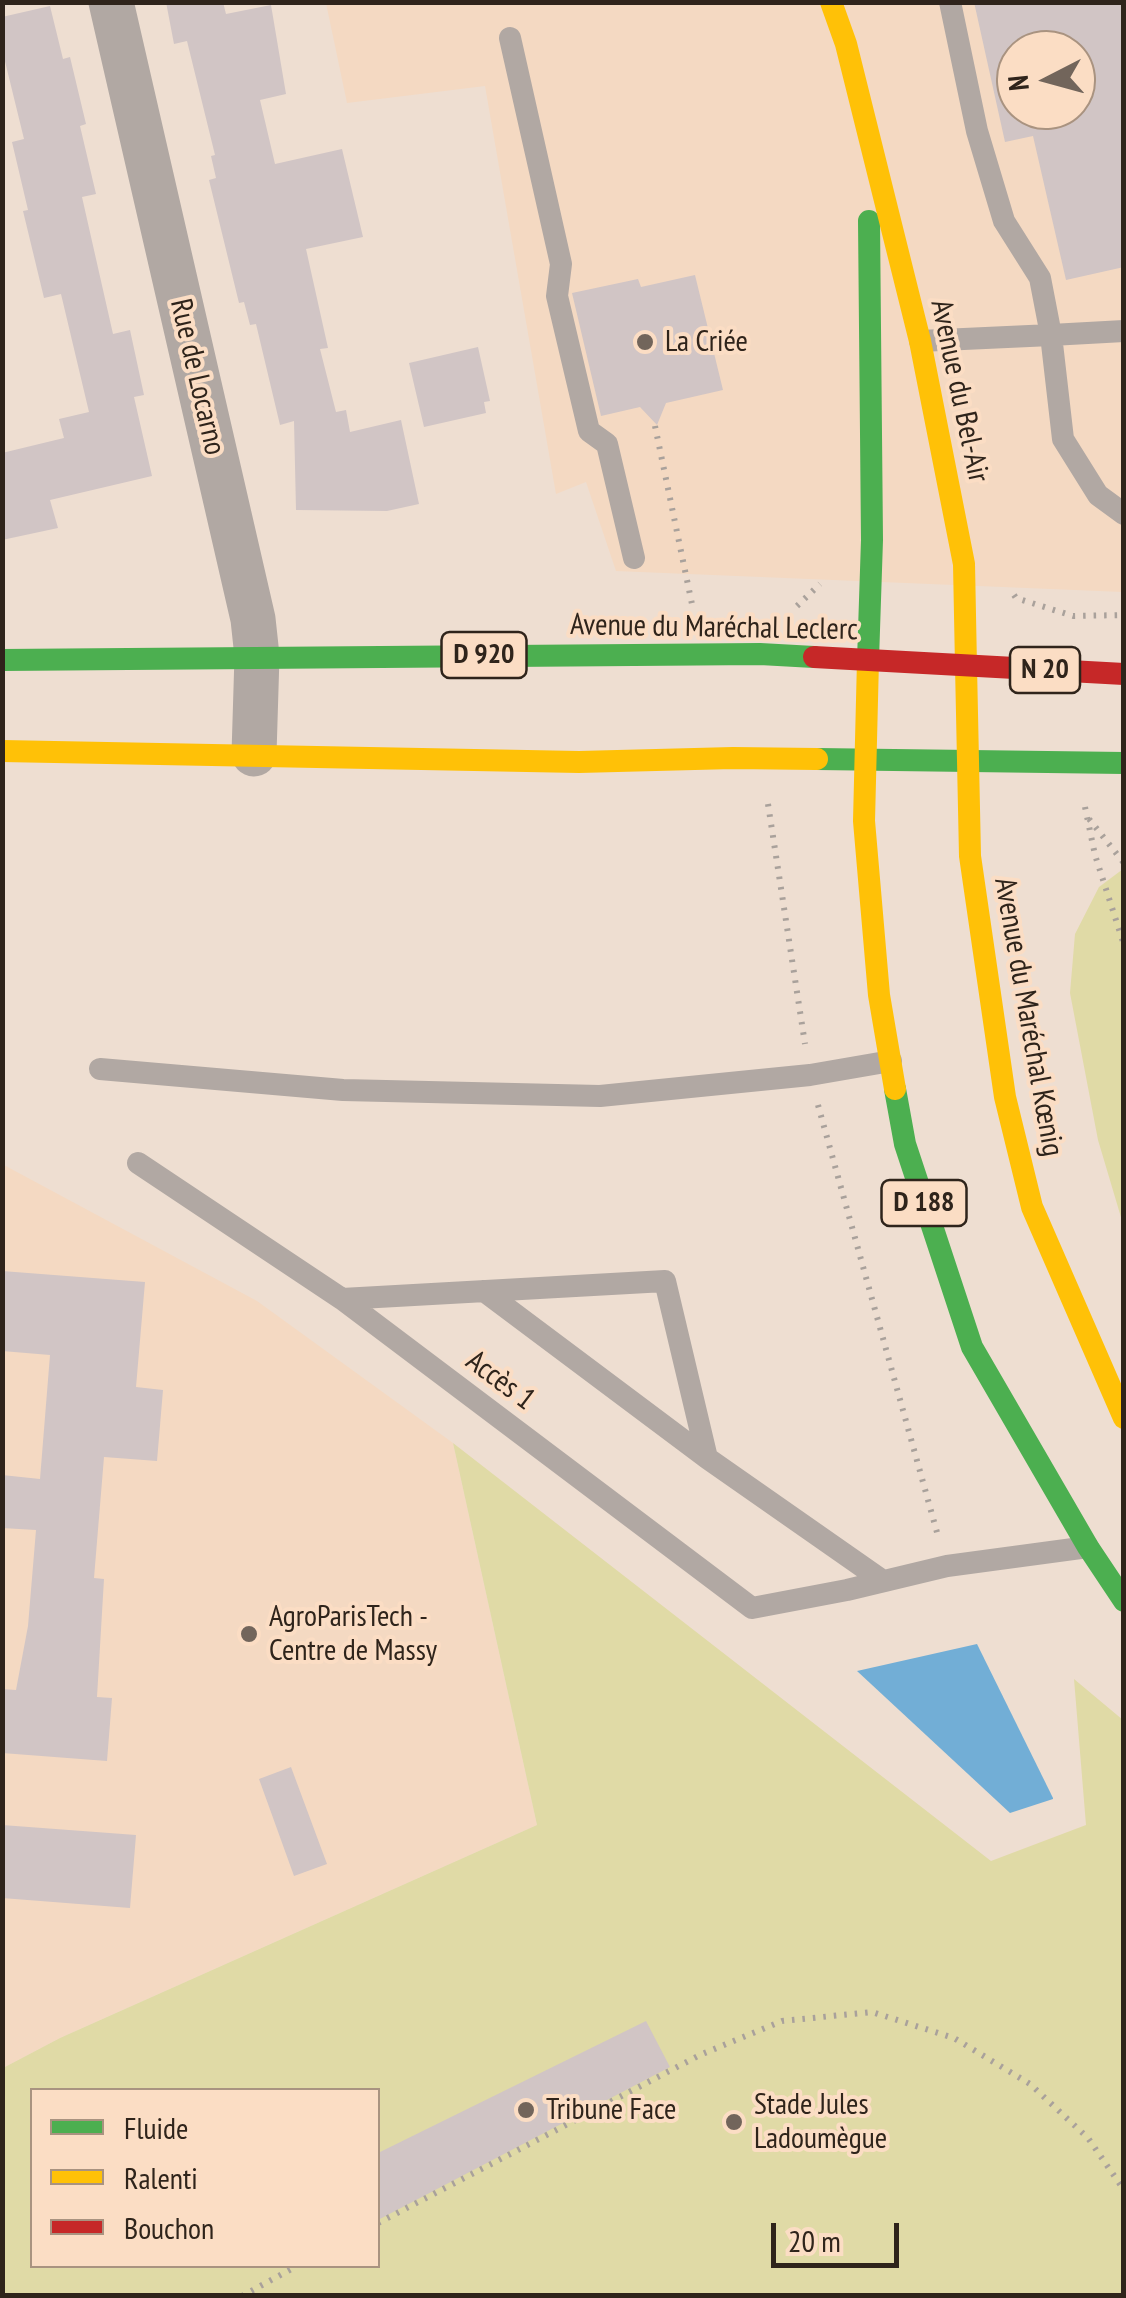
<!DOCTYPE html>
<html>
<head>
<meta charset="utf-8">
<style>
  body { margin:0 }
  #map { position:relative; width:1126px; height:2298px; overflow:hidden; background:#eeded1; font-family:"PT Sans Narrow",sans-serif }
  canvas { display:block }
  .frame { position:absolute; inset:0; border:5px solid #2f241b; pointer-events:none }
  .legend { position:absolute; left:30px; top:2088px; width:350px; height:180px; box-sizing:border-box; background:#fbddc4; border:2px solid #a99380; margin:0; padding:12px 18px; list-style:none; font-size:30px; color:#2f241b }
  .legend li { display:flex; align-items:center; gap:20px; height:50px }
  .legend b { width:50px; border:2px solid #a99380 }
  .north { position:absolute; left:996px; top:30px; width:100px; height:100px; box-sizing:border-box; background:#fbddc4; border:2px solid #a99380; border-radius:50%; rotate:264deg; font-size:28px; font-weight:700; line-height:40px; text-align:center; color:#2f241b }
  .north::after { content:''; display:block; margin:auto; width:35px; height:45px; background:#72655b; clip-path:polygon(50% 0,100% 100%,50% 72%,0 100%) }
  .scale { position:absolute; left:771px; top:2223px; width:128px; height:45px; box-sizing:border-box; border:5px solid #2f241b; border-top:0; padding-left:12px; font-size:30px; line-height:35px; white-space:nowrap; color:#2f241b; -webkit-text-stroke:8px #fbddc4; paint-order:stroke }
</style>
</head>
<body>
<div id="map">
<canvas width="1126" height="2298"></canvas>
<div class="frame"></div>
<ul class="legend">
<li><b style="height:12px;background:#4caf50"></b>Fluide</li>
<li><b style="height:12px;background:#ffc107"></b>Ralenti</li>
<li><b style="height:12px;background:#c62828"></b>Bouchon</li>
</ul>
<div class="north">N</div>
<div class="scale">20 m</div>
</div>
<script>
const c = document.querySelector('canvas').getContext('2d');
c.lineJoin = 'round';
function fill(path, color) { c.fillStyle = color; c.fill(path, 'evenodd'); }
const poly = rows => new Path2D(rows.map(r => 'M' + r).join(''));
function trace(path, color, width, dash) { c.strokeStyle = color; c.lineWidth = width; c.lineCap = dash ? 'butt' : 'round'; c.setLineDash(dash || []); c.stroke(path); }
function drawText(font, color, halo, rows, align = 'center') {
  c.font = font + ' "PT Sans Narrow",sans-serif'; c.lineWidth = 8; c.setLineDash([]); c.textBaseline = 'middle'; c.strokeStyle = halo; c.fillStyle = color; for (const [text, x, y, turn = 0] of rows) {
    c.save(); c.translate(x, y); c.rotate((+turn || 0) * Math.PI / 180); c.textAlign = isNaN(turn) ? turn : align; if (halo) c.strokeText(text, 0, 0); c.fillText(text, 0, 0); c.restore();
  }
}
const built = poly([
  [326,3,1123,3,1123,592,616,571,586,482,556,494,485,86,347,103],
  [1016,50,1076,50,1076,110,1016,110],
  [2,1164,257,1301,453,1443,537,1825,60,2038,3,2068]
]);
const green = poly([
  [1123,869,1123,1224,1098,1140,1070,993,1075,934,1099,887],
  [453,1443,991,1861,1086,1825,1074,1679,1123,1720,1123,2295,3,2296,3,2068,60,2038,537,1825],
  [32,2090,378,2090,378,2266,32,2266]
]);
const water = poly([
  [977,1644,1053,1798,1053,1799,1010,1813,857,1671]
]);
const building = poly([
  [166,2,223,2,226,14,271,5,286,94,260,100,275,164,342,149,363,237,306,249,328,348,320,349,336,412,346,410,350,432,401,420,419,504,387,511,296,510,294,421,280,425,256,324,250,325,244,302,239,303,209,180,216,178,211,156,215,155,187,41,174,44],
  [974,2,1124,2,1124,267,1066,280,1033,136,1005,142],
  [1016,50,1076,50,1076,110,1016,110],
  [50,6,63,59,70,57,86,124,80,126,96,194,82,197,113,334,130,330,144,395,134,397,152,476,50,500,58,528,2,540,2,453,64,438,59,419,89,412,61,294,44,298,23,211,28,210,12,142,24,139,2,49,2,17],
  [695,275,723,390,666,403,657,425,640,407,601,416,572,293,638,279,641,287],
  [478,347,490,401,484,402,486,413,424,427,409,363],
  [2,1271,145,1282,136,1387,163,1390,157,1461,104,1457,94,1578,104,1579,97,1697,112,1698,107,1761,2,1753,2,1689,16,1690,28,1626,36,1530,2,1528,2,1475,40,1479,50,1355,2,1351],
  [291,1767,327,1864,294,1876,259,1779],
  [2,1825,136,1835,130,1908,2,1898],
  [646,2021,670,2067,378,2220,378,2153]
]);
const path = poly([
  [655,426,693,609],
  [1014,595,1016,598,1073,616,1124,615],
  [797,606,820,584],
  [768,804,805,1044],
  [1085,807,1095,855,1124,945],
  [1089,819,1124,863],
  [818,1105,938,1536],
  [378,2223,700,2055,782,2021,872,2012,954,2038,1030,2084,1088,2138,1124,2190],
  [242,2296,297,2266]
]);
const lane = poly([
  [950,2,977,131,1004,221,1040,278,1051,335,1124,331],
  [510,38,561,264,557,296,589,431,607,444,634,558],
  [920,341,1051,335,1063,439,1098,495,1124,514],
  [100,1069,343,1090,600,1096,810,1075,891,1061],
  [138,1163,342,1299],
  [484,1291,707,1458,883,1581],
  [707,1458,665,1281,342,1299,752,1608,847,1590,947,1566,1088,1547]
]);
const street = poly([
  [111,2,253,619,257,656,254,754]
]);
const fast = poly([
  [2,660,760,654,814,657],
  [868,660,872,540,869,221],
  [817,759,1124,763],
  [895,1089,905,1144,972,1347,1088,1547,1124,1601]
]);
const slow = poly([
  [831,2,846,44,920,341,964,564,966,666],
  [868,660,864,821,879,995,895,1089],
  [966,666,970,856,1005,1097,1032,1207,1124,1418],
  [2,751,579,762,733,758,817,759]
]);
const jam = poly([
  [814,657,1124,674]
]);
const markers = [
  [645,342,10,"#72655b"],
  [249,1634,10,"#72655b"],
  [526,2110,10,"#72655b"],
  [734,2122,10,"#72655b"]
];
const shields = [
  [484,655,85],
  [1045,670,70],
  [924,1203,85]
];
const shieldNames = [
  ["D 920",484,655],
  ["N 20",1045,670],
  ["D 188",924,1203]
];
const poiNames = [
  ["La Criée",665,342],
  ["AgroParisTech -",269,1617],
  ["Centre de Massy",269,1651],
  ["Stade Jules",754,2105],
  ["Ladoumègue",754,2139],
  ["Tribune Face",546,2110]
];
const streetNames = [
  ["Rue de Locarno",197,377,77],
  ["Avenue du Bel-Air",959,391,78],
  ["Avenue du Maréchal Leclerc",714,628,1],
  ["Avenue du Maréchal Kœnig",1028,1017,80],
  ["Accès 1",500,1381,37]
];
fill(built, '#f4d9c2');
fill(green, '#e0daa6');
fill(water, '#72aed6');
fill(building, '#d1c5c5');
trace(path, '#a9a19b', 6, [2.5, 8]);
trace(lane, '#b1a8a3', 22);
trace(street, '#b1a8a3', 45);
trace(fast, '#4caf50', 22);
trace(slow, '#ffc107', 22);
trace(jam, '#c62828', 22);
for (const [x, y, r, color] of markers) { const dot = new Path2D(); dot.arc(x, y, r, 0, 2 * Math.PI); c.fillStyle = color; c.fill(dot); trace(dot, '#fbddc4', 4); }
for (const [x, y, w] of shields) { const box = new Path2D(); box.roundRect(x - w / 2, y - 23, w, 46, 8); c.fillStyle = '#fbddc4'; c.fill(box); trace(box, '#2f241b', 2.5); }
drawText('bold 28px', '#2f241b', null, shieldNames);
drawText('30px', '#2f241b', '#fbddc4', poiNames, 'left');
drawText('30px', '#2f241b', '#fbddc4', streetNames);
</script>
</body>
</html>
